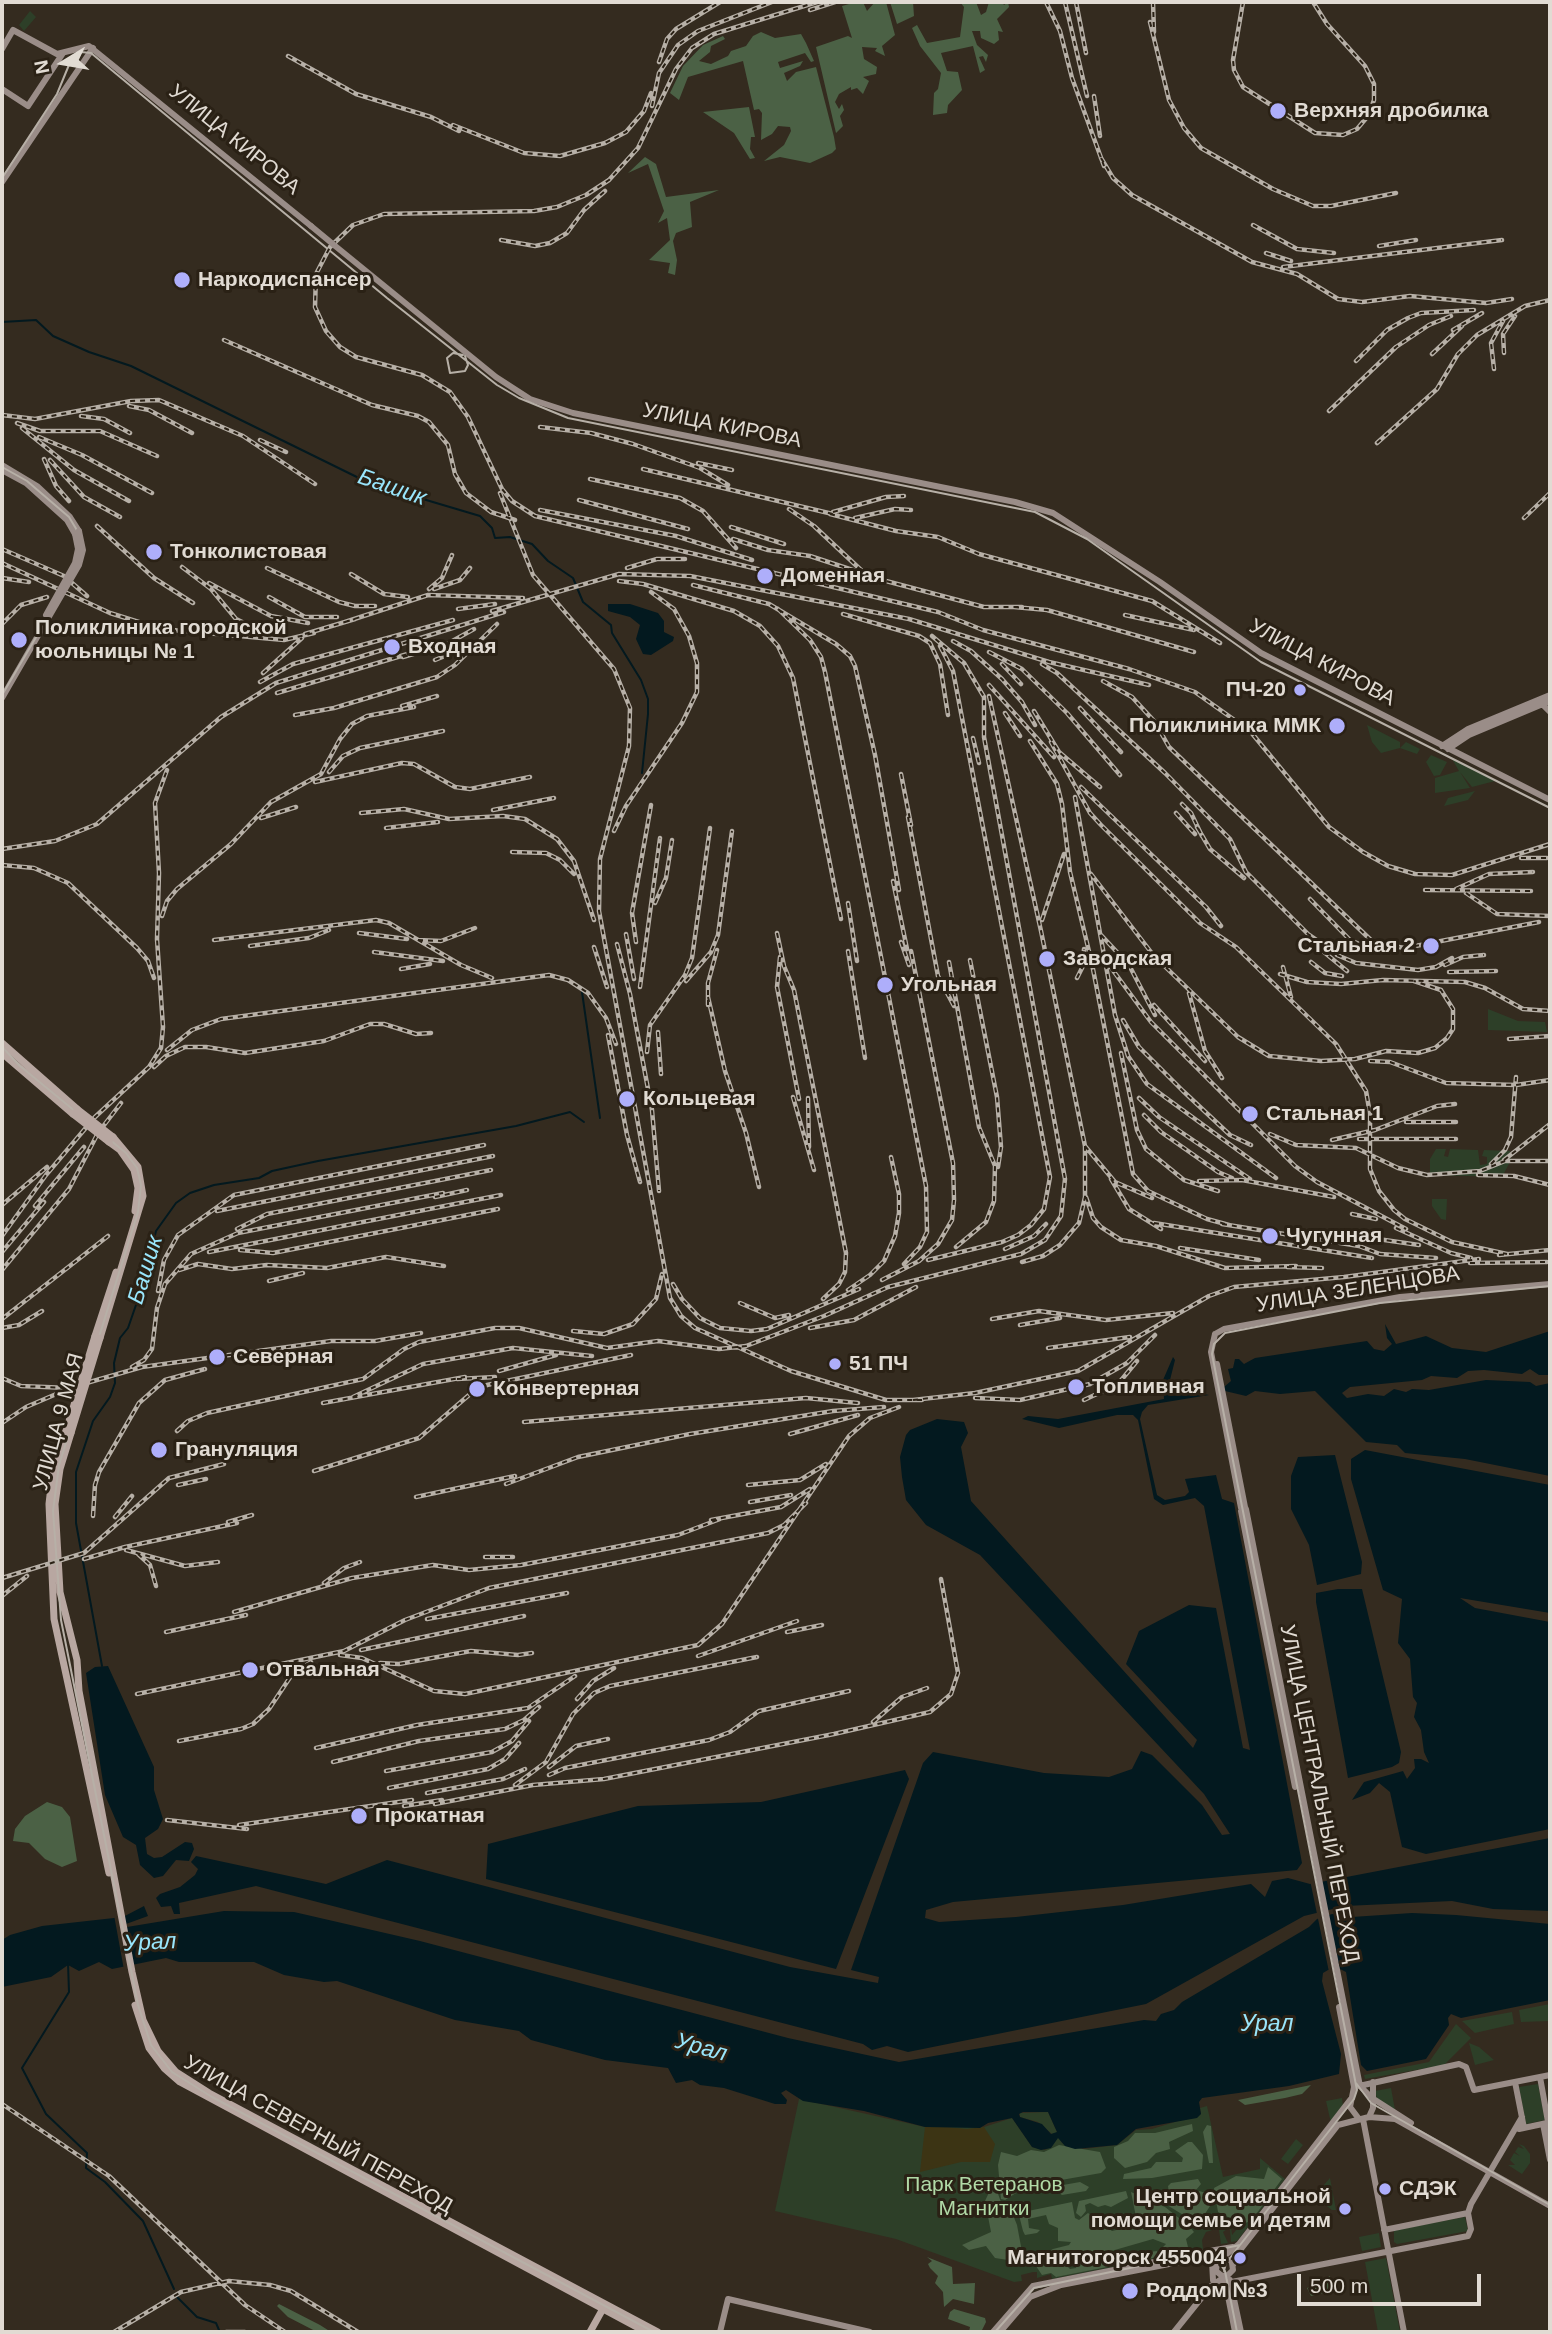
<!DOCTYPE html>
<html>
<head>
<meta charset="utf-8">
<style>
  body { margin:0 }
  #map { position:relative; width:1552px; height:2334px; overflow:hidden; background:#342b1f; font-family:Arial,sans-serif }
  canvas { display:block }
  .frame { position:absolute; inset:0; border:4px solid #e1dbd3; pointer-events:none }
  .north { position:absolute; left:28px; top:28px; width:70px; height:70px; -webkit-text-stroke:5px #2a2115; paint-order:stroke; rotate:259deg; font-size:19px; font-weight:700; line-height:28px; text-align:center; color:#e1dbd3 }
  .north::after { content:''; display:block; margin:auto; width:24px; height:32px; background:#e1dbd3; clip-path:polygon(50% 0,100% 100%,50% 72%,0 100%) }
  .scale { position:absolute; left:1297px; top:2274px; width:184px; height:32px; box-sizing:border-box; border:4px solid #e1dbd3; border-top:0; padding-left:9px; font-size:21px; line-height:24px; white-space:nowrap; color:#e1dbd3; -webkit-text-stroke:5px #2a2115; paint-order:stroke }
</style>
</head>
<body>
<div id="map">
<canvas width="1552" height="2334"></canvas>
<div class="frame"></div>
<div class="north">N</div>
<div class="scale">500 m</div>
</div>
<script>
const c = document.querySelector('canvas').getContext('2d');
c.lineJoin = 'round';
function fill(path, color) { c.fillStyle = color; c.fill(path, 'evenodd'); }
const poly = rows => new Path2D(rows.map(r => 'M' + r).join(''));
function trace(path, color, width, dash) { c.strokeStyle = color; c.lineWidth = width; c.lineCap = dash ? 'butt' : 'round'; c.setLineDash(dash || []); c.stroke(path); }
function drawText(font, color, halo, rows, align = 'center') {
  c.font = font + ' Arial,sans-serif'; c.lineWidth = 6; c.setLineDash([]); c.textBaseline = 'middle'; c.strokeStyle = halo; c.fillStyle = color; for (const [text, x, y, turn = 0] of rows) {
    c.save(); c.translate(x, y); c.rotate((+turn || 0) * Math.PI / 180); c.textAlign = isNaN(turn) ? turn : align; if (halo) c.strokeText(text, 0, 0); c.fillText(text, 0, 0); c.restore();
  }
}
const green = poly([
  [30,11,36,17,24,31,19,25],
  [1367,725,1400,742,1400,748,1406,742,1420,749,1417,754,1400,748,1381,753,1372,742],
  [1431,755,1447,762,1440,775,1434,776,1426,762],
  [1452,759,1494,780,1495,781,1472,787,1460,772,1470,788,1435,793,1435,778,1459,771],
  [1475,791,1468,800,1444,806,1448,798],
  [1488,1009,1518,1021,1545,1022,1547,1032,1488,1030],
  [1436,1149,1446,1149,1444,1156,1448,1157,1450,1149,1478,1150,1480,1165,1487,1164,1487,1157,1482,1156,1484,1150,1510,1151,1511,1160,1502,1177,1430,1175,1430,1159],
  [1432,1199,1447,1199,1446,1220,1441,1219,1432,1206],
  [1550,2004,1550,2021,1521,2022,1519,2010],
  [1512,2012,1514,2024,1475,2033,1462,2021],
  [1456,2024,1471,2038,1444,2065,1365,2079,1364,2075,1429,2062],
  [1469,2043,1479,2047,1494,2060,1475,2065],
  [1538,2084,1545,2120,1526,2124,1519,2087],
  [1391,2088,1395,2110,1377,2099,1375,2091],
  [1342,2098,1343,2106,1331,2123,1326,2101],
  [799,2099,925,2127,984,2127,1012,2118,1032,2147,1045,2150,1052,2146,1052,2134,1038,2122,1020,2117,1020,2113,1048,2112,1062,2143,1084,2149,1117,2145,1136,2130,1152,2129,1201,2114,1200,2108,1207,2106,1223,2177,1260,2169,1260,2158,1285,2179,1237,2241,1231,2242,1230,2229,1227,2229,1223,2232,1228,2243,1221,2244,1219,2230,1231,2227,1232,2235,1237,2229,1231,2224,1206,2232,1202,2240,1203,2249,1052,2279,1051,2274,1037,2278,1037,2272,1033,2272,1021,2275,1022,2281,1014,2282,896,2239,775,2211],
  [1296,2139,1303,2145,1288,2164,1281,2159],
  [1519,2144,1524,2146,1530,2154,1530,2163,1522,2174,1508,2165,1515,2165,1510,2160,1514,2153,1520,2156,1515,2152,1518,2147,1524,2149],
  [1330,2178,1336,2210,1332,2210,1314,2196],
  [1465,2217,1468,2231,1397,2244,1394,2242,1394,2230],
  [1379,2233,1381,2247,1362,2251,1359,2237],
  [1386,2258,1400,2332,1378,2332,1365,2262]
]);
const forest = poly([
  [856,2,863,2,867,11,875,2,886,2,895,35,882,46,885,56,875,51,877,48,862,47,864,59,877,67,876,74,863,77,869,81,863,94,857,88,851,90,851,87,839,94,835,102,839,109,842,104,844,110,840,116,843,126,836,133,816,47,848,36,852,38,842,6],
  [890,2,913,2,914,16,897,24],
  [960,2,976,2,981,15,986,12,989,2,1002,2,1004,5,1008,2,1009,7,997,19,1003,32,998,31,999,40,994,44,981,38,980,31,972,31,977,45,988,55,986,62,983,56,979,57,985,70,980,73,973,46,941,53,947,71,958,72,962,90,948,105,947,113,933,115,934,93,938,89,941,73,920,46,912,28,917,25,927,43,960,37,964,7],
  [761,32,775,38,801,34,806,43,814,61,811,62,805,53,778,62,780,68,803,61,800,66,784,73,787,81,796,72,816,67,834,137,836,149,832,153,810,163,780,157,764,161,784,145,791,131,790,127,778,126,772,134,761,140,762,113,759,109,754,110,743,61,688,77,679,100,670,93,683,66,703,45,723,36,725,39,711,46,710,52,699,61,711,64,728,56,731,51,746,46,753,36],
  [749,107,755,137,751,137,750,149,755,158,750,159,734,133,703,112],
  [645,157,656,164,666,197,719,190,690,202,692,227,676,233,673,241,677,260,675,275,668,273,670,263,649,260,670,240,667,218,658,223,664,211,648,164,628,173],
  [47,1802,62,1807,70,1817,77,1861,62,1867,45,1859,29,1843,13,1841,15,1829,25,1816],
  [1311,2085,1302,2094,1285,2098,1245,2105,1238,2100],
  [1192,2124,1193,2131,1169,2142,1170,2149,1156,2153,1147,2162,1125,2168,1114,2158,1114,2147,1128,2141,1135,2133,1155,2133],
  [1207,2125,1211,2126,1213,2163,1209,2163,1203,2132],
  [1188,2142,1192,2142,1203,2155,1202,2169,1152,2178,1123,2179,1124,2174,1151,2168,1156,2162,1182,2162,1183,2158,1175,2151],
  [1059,2145,1100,2152,1106,2168,1101,2173,1027,2186,1005,2200,1001,2199,998,2165,1001,2152,1017,2156,1031,2150,1044,2152],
  [1268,2167,1282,2179,1251,2221,1242,2224,1218,2212,1214,2188,1236,2176,1264,2179],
  [1198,2179,1201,2184,1196,2190,1175,2196,1169,2194,1168,2186,1171,2183],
  [1080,2182,1089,2187,1086,2191,1062,2195,1055,2190,1063,2185],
  [992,2186,996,2188,1002,2205,1011,2210,1017,2225,1023,2257,1021,2262,995,2258,986,2246,969,2250,962,2245,991,2232,985,2201],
  [1126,2191,1128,2198,1111,2207,1105,2205,1098,2207,1090,2203,1085,2205,1086,2211,1081,2217,1076,2213,1079,2201],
  [1199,2191,1206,2193,1210,2206,1201,2220,1193,2221,1167,2205,1171,2202,1182,2204,1183,2199],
  [1131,2192,1165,2207,1189,2226,1194,2232,1186,2239,1189,2251,1164,2257,1159,2251,1166,2244,1153,2239,1087,2258,1052,2259,1045,2258,1044,2254,1053,2249,1069,2245,1071,2242,1058,2241,1058,2228,1049,2224,1046,2215,1028,2219,1029,2228,1040,2230,1037,2233,1025,2235,1023,2231,1019,2215,1023,2212,1072,2202,1075,2218,1079,2220,1088,2213,1112,2231,1125,2228,1136,2217],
  [1157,2251,1158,2257,1056,2277,1051,2273,1042,2275,1036,2266,1039,2262,1064,2263,1070,2269,1076,2268,1078,2261],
  [927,2257,952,2267,953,2284,975,2283,974,2304,953,2299,944,2307,943,2292,935,2283,938,2276,930,2268,928,2264,932,2261],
  [1330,2276,1332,2291,1311,2296,1307,2288],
  [279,2304,320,2325,331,2332,317,2332,288,2317,277,2306],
  [954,2309,985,2318,986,2322,981,2332,969,2332,970,2327,948,2319,950,2312]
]);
const sand = poly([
  [937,2126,967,2129,984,2127,995,2144,990,2162,961,2162,920,2172,925,2127]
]);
const water = poly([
  [608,604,630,604,658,613,664,621,664,632,674,637,673,641,651,655,643,654,636,639,640,625,630,617,608,611],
  [1385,1324,1396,1344,1426,1336,1452,1348,1486,1352,1550,1331,1550,1375,1539,1375,1530,1369,1522,1374,1484,1370,1468,1371,1457,1378,1431,1376,1422,1380,1350,1387,1342,1393,1347,1398,1368,1394,1384,1396,1394,1389,1406,1392,1412,1389,1429,1390,1486,1380,1530,1382,1536,1386,1550,1383,1550,1476,1465,1459,1405,1453,1397,1445,1366,1442,1315,1391,1280,1394,1255,1391,1246,1396,1225,1391,1224,1387,1231,1381,1228,1369,1233,1368,1235,1359,1239,1359,1244,1364,1255,1358,1367,1341,1374,1349,1384,1351,1392,1344,1387,1338],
  [1173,1357,1175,1360,1170,1380,1172,1389,1209,1395,1148,1405,1142,1412,1140,1419,1157,1495,1165,1500,1185,1496,1189,1492,1185,1479,1216,1475,1222,1499,1234,1503,1302,1863,1297,1870,953,1902,926,1910,925,1918,939,1922,1016,1917,1123,1905,1251,1884,1265,1897,1272,1881,1288,1878,1310,1884,1550,1838,1550,1911,1493,1909,1452,1901,1345,1906,1304,1916,1146,2004,908,2052,887,2046,872,2050,863,2044,256,1886,179,1903,180,1914,174,1914,171,1906,161,1907,156,1898,160,1894,180,1887,195,1875,198,1869,191,1862,196,1856,326,1884,387,1860,790,1967,878,1983,879,1977,851,1970,923,1763,933,1752,1044,1773,1109,1777,1132,1769,1141,1751,1152,1755,1202,1805,1222,1835,1230,1834,1204,1794,980,1555,926,1525,906,1500,902,1477,900,1457,906,1435,910,1430,937,1419,964,1422,968,1433,961,1447,971,1501,1193,1748,1197,1740,1126,1664,1139,1631,1189,1605,1216,1608,1243,1748,1250,1750,1204,1506,1195,1498,1163,1505,1154,1499,1138,1420,1133,1415,1117,1415,1059,1428,1022,1419,1028,1416,1058,1419,1164,1399,1163,1380],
  [1365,1450,1550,1485,1550,1613,1460,1598,1475,1608,1550,1622,1550,1829,1426,1854,1402,1847,1390,1792,1379,1783,1370,1793,1352,1800,1364,1782,1403,1771,1407,1779,1415,1768,1414,1759,1421,1759,1429,1763,1424,1752,1421,1730,1414,1717,1417,1703,1413,1697,1410,1659,1398,1643,1402,1599,1383,1590,1351,1479,1351,1459],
  [1335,1455,1362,1562,1361,1574,1317,1585,1309,1545,1291,1509,1291,1476,1298,1457],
  [1338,1589,1362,1589,1401,1752,1399,1763,1392,1767,1348,1778,1316,1602,1316,1593],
  [108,1666,154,1767,154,1790,163,1819,158,1829,145,1838,147,1854,154,1858,162,1857,185,1842,192,1843,194,1849,189,1861,176,1860,163,1876,154,1878,140,1865,136,1845,123,1837,105,1795,86,1673,95,1667],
  [905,1770,909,1779,836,1969,486,1879,488,1844,638,1806,761,1802],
  [144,1906,148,1916,126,1924,127,1927,224,1911,294,1912,420,1941,788,2038,899,2062,1144,2020,1156,2021,1161,2014,1174,2010,1182,2002,1309,1927,1317,1919,1332,1914,1352,1917,1412,1913,1456,1915,1550,1924,1550,2000,1461,2018,1451,2014,1448,2018,1449,2025,1426,2059,1367,2071,1361,2065,1346,1972,1338,1968,1328,1970,1323,1973,1322,1981,1341,2054,1339,2074,1289,2086,1202,2098,1199,2102,1201,2114,1197,2118,1136,2129,1117,2145,1075,2149,1065,2146,1058,2138,1051,2148,1041,2150,1032,2147,1012,2118,988,2123,980,2128,925,2127,864,2111,803,2101,786,2090,781,2093,787,2100,786,2104,775,2104,724,2088,700,2085,692,2080,676,2083,668,2068,605,2060,531,2040,519,2031,455,2020,337,1981,324,1982,284,1975,254,1962,179,1962,166,1958,112,1969,99,1962,79,1971,68,1965,51,1977,2,1987,2,1940,10,1935,42,1926,123,1917],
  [1023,2112,1048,2112,1057,2132,1051,2134,1042,2124,1020,2117,1019,2114]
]);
const pier = poly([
  [1320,1879,1338,1970,1329,1972,1310,1880],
  [119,1914,133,1968,124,1970,114,1915]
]);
const stream = poly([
  [2,322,36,320,53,336,89,352,131,366,369,483,480,516,492,528,495,538,510,537,532,544,548,561,573,578,583,602,611,625,612,633,641,680,648,699,648,714,642,773],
  [582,992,600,1118],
  [102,1666,76,1523,76,1472,93,1421,110,1397,115,1383,114,1363,120,1338,128,1328,144,1282,156,1231,176,1203,190,1193,214,1185,259,1178,272,1171,318,1161,516,1126,570,1112,584,1122],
  [68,1963,69,1992,22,2068,46,2114,87,2153,86,2168,105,2182,143,2221,174,2289],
  [177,2297,197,2317,216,2323,219,2330]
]);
const secondary = poly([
  [2,49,13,30,57,54,89,46,311,226],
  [2,89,28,106,63,53],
  [2,182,93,48],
  [334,245,496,377,530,399,573,413,1015,502,1053,513,1160,582,1261,653,1550,800],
  [2,465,37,486,70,517,79,531],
  [2,470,26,483,67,520,75,534],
  [2,698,43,627],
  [1542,704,1550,712],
  [1442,746,1468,729,1550,695],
  [1448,749,1469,735,1550,701],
  [1215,1334,1224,1329,1400,1297,1550,1284],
  [1215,1334,1211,1352,1241,1508],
  [1217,1364,1245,1507],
  [1246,1509,1360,2086],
  [1241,1511,1295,1787],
  [1339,2007,1354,2087],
  [1540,2077,1550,2133],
  [1515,2082,1524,2128],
  [1359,2086,1459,2064,1466,2067,1474,2090,1550,2075],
  [1360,2086,1372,2098,1411,2123],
  [1354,2087,1350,2107,1359,2119],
  [1369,2117,1373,2108,1373,2082],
  [1363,2119,1404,2332],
  [1543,2124,1550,2160],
  [1519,2129,1547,2123],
  [1384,2230,1468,2213],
  [1209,2251,1233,2247],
  [1232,2263,1233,2270,1228,2275,1222,2276,1216,2271,1217,2262,1239,2244,1350,2100],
  [1233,2265,1241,2249,1338,2125,1369,2117,1395,2119,1550,2206],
  [1230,2280,1241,2332],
  [1225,2281,1235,2332],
  [1211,2286,1468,2236,1471,2229,1468,2213,1471,2204,1522,2117],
  [720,2332,728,2299,870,2332],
  [993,2332,1033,2286,1205,2252,1228,2260],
  [1000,2332,1030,2297,1061,2285,1205,2257,1212,2261,1213,2280],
  [1174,2332,1211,2286,1226,2276]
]);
const primary = poly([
  [2,1043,77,1109],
  [2,1053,73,1114],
  [109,1142,120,1150,134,1170,138,1188,135,1211],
  [95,1336,116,1272],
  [100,1338,143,1196,138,1167,113,1137],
  [66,1431,52,1478,49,1504,54,1619,109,1873],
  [71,1433,60,1469,55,1504,60,1592,77,1660,79,1691,132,1972,143,2020,158,2051,176,2072,209,2093,658,2332],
  [135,2005,149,2048,164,2068,180,2082,646,2332],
  [590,2332,605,2305]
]);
const tram = poly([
  [2,178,57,94,71,60,81,52,91,53,387,298,497,385,519,398,568,418,1035,512,1087,539,1261,662,1550,808],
  [463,355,453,353,447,358,450,373,465,371,468,365,465,356],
  [2,467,27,481,69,517,78,532,81,549,72,576,2,695],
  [2,1047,20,1066,126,1153,137,1168,141,1185,138,1212,59,1465,53,1511,61,1620,138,2005,151,2045,172,2072,212,2097,654,2332],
  [1356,2083,1371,2103,1550,2205],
  [1221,2265,1225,2271,1237,2332],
  [1224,2271,1226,2263,1354,2099,1357,2090,1212,1354,1214,1344,1225,1333,1380,1303,1550,1286],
  [995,2332,1034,2288,1240,2245]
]);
const rail = poly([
  [817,2,714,34,692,48,676,69,638,148,609,180,586,195,557,207,534,211,384,214,353,225,330,247,316,274,315,307,326,331,340,347,356,357,422,375,450,392,468,417,502,489,512,501,535,516,938,612,983,630,1129,669,1195,692,1250,731,1329,827,1363,852,1388,866,1415,874,1452,875,1550,844],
  [1046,2,1060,31,1072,78,1104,166],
  [1065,2,1087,96],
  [1076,2,1086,53],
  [1153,2,1154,32],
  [1243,2,1233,60,1234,70,1243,87,1315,133,1343,135,1357,129,1368,116,1374,100,1374,84,1365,66,1327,24,1313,2],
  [810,10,835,2],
  [1150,22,1169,100,1184,128,1201,148,1273,189,1313,206,1331,206,1396,193],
  [288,56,356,94,431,117,459,131],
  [659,62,667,39,676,29,720,2],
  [1094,96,1100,136],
  [652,106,659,73,678,45,698,31,772,2],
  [453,125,524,153,560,156,605,143,626,132,644,111,651,93],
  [1101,158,1113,178,1132,195,1252,262,1297,274,1338,299,1362,302,1410,296,1486,303,1512,299],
  [1253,225,1297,249,1334,253],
  [501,240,535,246,550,243,567,233,584,210,605,191],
  [1379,246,1416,240],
  [1266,253,1291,261],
  [1283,267,1502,240],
  [1453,330,1482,313],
  [224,340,372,405,418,416,429,422,448,445,455,474,466,493,491,512,515,520],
  [1504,353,1503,334,1515,316],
  [1432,354,1462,326],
  [1356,361,1387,330,1408,318,1421,313,1474,310],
  [1494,369,1491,343,1503,321],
  [129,406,149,410,192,433],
  [1329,411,1396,347,1429,325,1451,316],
  [2,415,35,419,131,401,159,400,243,436,315,484],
  [81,416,104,419,130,433],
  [17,423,40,431,100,431,157,456],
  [540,427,591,433,633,444,700,468,728,485],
  [22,428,74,470,129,501],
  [39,437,82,455,152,493],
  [260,440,286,452],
  [1377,443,1437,389,1458,354,1477,335,1525,306,1550,300],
  [44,459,56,486,69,501],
  [50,460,84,497,120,517],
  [698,463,732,470],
  [643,469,837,515],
  [590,479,680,498,703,511,736,548],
  [500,493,533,575,614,669,630,708,629,746,600,859,599,911,670,1298,681,1316,695,1328,791,1371,886,1400,922,1400],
  [579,500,688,529],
  [789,509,814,526,861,570],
  [540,510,676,536,752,560],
  [833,512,886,497,904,496],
  [830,514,896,531,938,537,979,554,1152,601,1220,643],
  [855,518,895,509,911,510],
  [1524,518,1550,493],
  [97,526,154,578,193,603],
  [731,527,784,544],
  [733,539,768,550,810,556,886,581,984,607,1022,607],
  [2,549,64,576,87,596],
  [2,563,110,613,161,629,284,640,314,633],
  [182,567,211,589,236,619,267,634],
  [267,568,339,602,355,606,375,606],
  [627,568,657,559,685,559],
  [351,574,384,594,408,597],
  [2,578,29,582],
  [833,579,886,581],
  [619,581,643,584,734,611,760,626,778,646,793,678,841,919],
  [209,583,271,616,308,623],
  [693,585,769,604,836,644,850,656,855,666,875,755,899,890],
  [429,589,442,578,452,555],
  [434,589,460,580,470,568],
  [269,597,305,617,337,617],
  [1014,607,1047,610,1194,652],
  [458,609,495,604],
  [778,609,810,640,821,657,825,672,926,1186,927,1232,920,1247,904,1264],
  [492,611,619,574,690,576,909,619,1049,662,1149,685],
  [843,614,919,636,930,643,940,664,948,715],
  [1125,615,1194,630],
  [345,622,428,595,523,598],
  [2,624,21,605,47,597],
  [305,634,355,619],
  [953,641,971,651,1002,679,1022,702,1035,725],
  [989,652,1022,669,1067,713,1120,775],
  [403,657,447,644,474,629],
  [435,660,467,647],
  [1002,664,1021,684],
  [1042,664,1057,673,1165,773,1230,839,1246,872,1308,934,1321,943,1350,952,1374,949],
  [263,673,302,638],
  [1103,681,1132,697,1155,722,1169,747,1374,943,1405,948,1539,922],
  [260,682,293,664,453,620],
  [989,685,1054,757],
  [277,693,411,653],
  [989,696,1041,931,1085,1146,1085,1197,1079,1223,1060,1245,1043,1256,1022,1262],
  [402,706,437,696],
  [1080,708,1121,752],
  [1034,711,1059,752,1100,787],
  [1005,713,1020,736],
  [295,715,334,708,437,677,455,665,497,624],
  [973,738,979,763],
  [1030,741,1057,784,1062,804,1070,872,1092,964,1133,1174,1148,1191,1207,1219,1229,1225],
  [1051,742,1090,813,1101,825,1200,923,1236,947,1336,1044,1366,1091,1370,1114,1370,1169,1379,1191,1394,1210,1405,1219,1452,1242,1507,1254],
  [329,772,343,756,360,748,443,731],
  [901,774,911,825],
  [315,782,402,763,414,764,455,787,470,789,530,777],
  [1081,787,1206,907,1221,926],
  [1075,797,1115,1015,1128,1056,1147,1084,1276,1178],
  [1182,804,1191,813,1202,836],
  [493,810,554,798],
  [361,813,404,809,449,819,503,816,525,819,557,839,574,861,594,920],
  [1176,813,1195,834],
  [908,817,938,976,954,1006],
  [261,818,296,807],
  [1197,827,1210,849,1244,878],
  [386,828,438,822],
  [614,831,626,806,682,723,697,692,697,663,689,636,674,609,651,592],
  [2,849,55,841,97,824,221,717,276,683,504,612],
  [512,852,546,853,560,860,574,874],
  [1521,858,1547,858],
  [2,865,34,868,68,883,137,948,148,961,154,978],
  [1091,874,1154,956,1238,1037,1269,1056,1321,1061,1355,1059,1386,1051,1418,1053,1435,1048,1447,1038,1453,1029,1453,1009,1441,990,1414,981],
  [893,881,907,949],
  [1456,889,1489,874,1533,872],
  [1425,890,1531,891],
  [1466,893,1497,914,1550,916],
  [1310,899,1350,940,1371,949],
  [655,903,666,878,672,840],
  [848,903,857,961],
  [162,916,167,901,177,889,231,844,271,802,321,774,340,739,352,724,367,716,414,707],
  [1042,920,1064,854],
  [359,933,407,939],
  [777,933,784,966,794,990,846,1253,845,1272,839,1284,823,1299],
  [626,934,634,979],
  [1101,935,1129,965,1155,1015],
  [214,940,376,920,389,923,461,965,492,978],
  [418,940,441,941,475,928],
  [636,942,632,913,651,805],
  [901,942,909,965],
  [1313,943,1347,971],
  [617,944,630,994,652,1110,659,1191],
  [250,946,309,938,329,930],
  [594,947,607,987],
  [848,951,865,1058],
  [374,952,443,961],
  [1337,955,1356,963,1418,970,1436,967,1452,958],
  [780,957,777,987,799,1099],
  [970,960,997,1097,1001,1147,998,1167],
  [949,962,979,1127,995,1166,994,1201,986,1222,956,1247],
  [1311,962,1325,973,1342,976],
  [1109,965,1151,1022,1295,1166,1317,1182,1406,1229],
  [1445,965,1463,957,1484,955],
  [1283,967,1291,997],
  [401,969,430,964],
  [1449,972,1496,971],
  [1280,974,1307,982,1341,984,1383,980,1465,982,1485,988,1523,1009,1550,1011],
  [1077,978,1083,966,1084,949],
  [686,981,711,952,718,935,732,831],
  [640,987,660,838],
  [1189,993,1205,1051,1222,1078],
  [708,997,725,1071,746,1133,759,1187],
  [708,1005,708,983,717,950],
  [1154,1005,1205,1061],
  [1123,1020,1139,1047,1183,1091,1230,1135,1251,1145],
  [658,1032,661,1074],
  [608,1035,627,1135,640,1182],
  [1509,1039,1550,1036],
  [167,1050,192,1030,221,1019,549,975,568,980,588,993,606,1018,616,1044],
  [647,1052,650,1025,685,975,692,958,710,828],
  [1121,1053,1137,1130,1146,1149,1184,1180,1218,1191],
  [1370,1061,1390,1062,1446,1083,1516,1085,1550,1080],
  [154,1067,166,1056,185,1047,206,1047,245,1053,324,1041,370,1024,384,1024,416,1034,431,1033],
  [793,1097,814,1170],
  [808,1098,809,1147],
  [1139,1098,1159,1117,1250,1179],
  [1144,1115,1161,1132,1218,1172,1232,1178],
  [1406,1122,1456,1122],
  [1270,1134,1296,1145,1356,1148,1398,1168,1427,1175,1480,1171,1505,1161,1550,1161],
  [1359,1139,1456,1139],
  [1332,1140,1375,1130,1437,1106,1455,1104],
  [1085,1146,1115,1182,1152,1198],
  [1504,1160,1550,1124],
  [1491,1164,1505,1150,1511,1137,1516,1077],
  [1478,1175,1514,1176,1550,1185],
  [1111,1179,1129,1209,1161,1229],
  [1199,1181,1242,1180,1334,1197],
  [435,1197,467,1190],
  [1086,1197,1093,1218,1101,1227,1121,1240,1156,1246,1225,1268,1296,1266],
  [2,1205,47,1167],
  [35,1206,84,1147],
  [217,1211,493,1156],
  [1352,1214,1376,1219],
  [1154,1223,1372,1258],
  [1222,1224,1359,1246,1380,1254,1436,1258],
  [1396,1228,1451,1253,1471,1258],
  [237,1229,267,1214,491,1170],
  [2,1236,46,1175,95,1117,149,1067,161,1048,163,1027,157,939,159,873,155,803,167,770],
  [1357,1236,1419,1245],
  [1180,1248,1259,1260],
  [1005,1249,1034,1236,1046,1224],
  [240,1250,273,1253,498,1209],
  [2,1252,44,1202],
  [209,1252,501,1195],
  [1499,1255,1550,1250],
  [928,1260,1002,1242,1018,1235,1031,1225,1044,1209,1050,1177,953,671,940,646],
  [1470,1263,1547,1262],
  [1287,1267,1322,1268],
  [2,1270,69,1189,98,1133,121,1103],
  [179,1270,198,1264,232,1269,267,1265,327,1268,386,1257,444,1266],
  [882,1280,919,1261,938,1244,952,1220,954,1200,953,1163,911,951],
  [269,1281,303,1273],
  [673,1284,682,1299,700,1318,720,1328,751,1331,767,1329,859,1289],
  [848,1290,870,1275,884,1261,895,1236,899,1213,899,1194,891,1157],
  [158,1291,164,1260,178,1235,234,1195,484,1145],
  [740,1303,775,1318,789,1315],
  [2,1319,108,1236],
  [992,1319,1039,1311,1106,1320,1173,1313],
  [1020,1325,1060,1318],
  [2,1328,19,1325,42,1311],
  [810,1328,854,1320,916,1287],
  [573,1331,604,1334,633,1324,656,1299,662,1274],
  [1048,1348,1130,1337],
  [132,1367,144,1360,152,1349,157,1308,165,1284,191,1254,238,1233,443,1193],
  [499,1371,556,1355],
  [2,1378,21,1386,69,1388,142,1367,331,1341,375,1341,421,1333],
  [457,1379,495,1377],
  [353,1397,423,1364,513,1348,592,1356],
  [975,1398,1020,1400,1090,1384,1127,1363,1155,1335],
  [913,1400,975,1393,1078,1371,1209,1296,1234,1287,1344,1277,1479,1259],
  [1084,1400,1118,1384,1137,1361],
  [323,1403,465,1377],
  [524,1422,806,1398,858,1403],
  [2,1423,26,1407,61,1392],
  [177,1431,188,1421,207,1413,363,1379,404,1349,419,1342,495,1328,519,1328,607,1348,658,1341,719,1349,746,1346,824,1316,888,1287,1021,1254,1045,1240,1061,1216,1065,1179,984,737,984,697,964,663,932,636],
  [790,1434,858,1415],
  [314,1471,419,1438,469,1395,487,1385,631,1355],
  [506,1484,578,1457,690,1434,833,1411,884,1407],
  [178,1485,206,1479],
  [748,1485,800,1480,826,1464],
  [416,1497,515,1476],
  [750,1502,791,1495],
  [93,1516,95,1485,99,1472,139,1403,165,1380,205,1369],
  [115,1517,132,1496],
  [711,1520,781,1507,810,1489],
  [228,1522,252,1515],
  [126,1550,185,1566,218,1562],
  [138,1554,150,1565,156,1586],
  [485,1557,513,1557],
  [84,1559,125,1547,237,1523],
  [2,1578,84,1553,169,1478,224,1464],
  [324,1583,344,1568,360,1562],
  [2,1596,27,1576],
  [234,1612,352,1578,433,1565,469,1570,521,1565,678,1535,720,1519],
  [427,1619,567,1593],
  [166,1632,246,1615],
  [787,1632,822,1625],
  [361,1650,524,1616],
  [340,1655,362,1658,434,1691,465,1694,698,1645,722,1624,849,1436,870,1418,899,1407],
  [698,1656,797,1621],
  [380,1663,399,1664,471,1651,518,1655,532,1653],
  [137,1694,344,1651,405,1620,489,1588,768,1533,784,1525,806,1503],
  [577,1699,593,1681,614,1668],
  [873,1722,902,1697,927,1688],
  [179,1741,241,1729,253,1724,269,1709,291,1676,311,1662],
  [316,1748,417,1725,528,1708,575,1676],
  [333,1762,419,1741,505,1729,524,1720,539,1707],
  [549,1767,576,1746,608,1739],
  [386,1771,492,1752,512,1741,529,1721],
  [549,1775,565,1768,709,1740,730,1732,759,1711,849,1691],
  [515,1785,546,1762,573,1714,594,1693,610,1686,757,1657],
  [389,1788,488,1769,505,1759,519,1743],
  [427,1793,503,1779,525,1769],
  [435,1804,533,1785,604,1779,834,1734,930,1712,951,1694,958,1673,941,1579],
  [404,1806,442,1800],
  [167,1820,247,1829],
  [239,1825,412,1800],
  [2,2104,109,2176,245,2305,285,2332],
  [114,2332,181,2292,229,2281,270,2285,291,2291,358,2332],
  [226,2332,245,2332]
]);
const secondaryBridge = poly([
  [311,226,334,245],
  [46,615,75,563,78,549,75,534],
  [43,627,79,565,83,550,79,531]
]);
const primaryBridge = poly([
  [77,1109,113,1137],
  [73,1114,109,1142],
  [66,1431,95,1336],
  [71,1433,100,1338]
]);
const markers = [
  [1278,111,9,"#aeaefa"],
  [182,280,9,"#aeaefa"],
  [154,552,9,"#aeaefa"],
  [765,576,9,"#aeaefa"],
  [19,640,9,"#aeaefa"],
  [392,647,9,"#aeaefa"],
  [1300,690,7,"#aeaefa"],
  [1337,726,9,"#aeaefa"],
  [1431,946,9,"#aeaefa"],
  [1047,959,9,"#aeaefa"],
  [885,985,9,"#aeaefa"],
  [627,1099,9,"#aeaefa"],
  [1250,1114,9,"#aeaefa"],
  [1270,1236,9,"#aeaefa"],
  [217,1357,9,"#aeaefa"],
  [835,1364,7,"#aeaefa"],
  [1076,1387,9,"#aeaefa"],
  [477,1389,9,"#aeaefa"],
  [159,1450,9,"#aeaefa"],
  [250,1670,9,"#aeaefa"],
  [359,1816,9,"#aeaefa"],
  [1385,2189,7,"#aeaefa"],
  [1345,2209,7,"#aeaefa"],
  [1240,2258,7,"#aeaefa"],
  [1130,2291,9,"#aeaefa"]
];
const poiNames = [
  ["Верхняя дробилка",1294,111],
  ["Наркодиспансер",198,280],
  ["Тонколистовая",170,552],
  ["Доменная",781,576],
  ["Поликлиника городской",35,628],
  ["юольницы № 1",35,652],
  ["Входная",408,647],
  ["ПЧ-20",1286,690,"right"],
  ["Поликлиника ММК",1321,726,"right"],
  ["Стальная 2",1415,946,"right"],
  ["Заводская",1063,959],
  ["Угольная",901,985],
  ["Кольцевая",643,1099],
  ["Стальная 1",1266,1114],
  ["Чугунная",1286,1236],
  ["Северная",233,1357],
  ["51 ПЧ",849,1364],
  ["Топливная",1092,1387],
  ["Конвертерная",493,1389],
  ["Грануляция",175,1450],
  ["Отвальная",266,1670],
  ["Прокатная",375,1816],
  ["СДЭК",1399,2189],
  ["Центр социальной",1331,2197,"right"],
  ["помощи семье и детям",1331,2221,"right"],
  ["Магнитогорск 455004",1226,2258,"right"],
  ["Роддом №3",1146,2291]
];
const streetNames = [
  ["УЛИЦА КИРОВА",234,140,39],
  ["УЛИЦА КИРОВА",722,426,11],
  ["УЛИЦА КИРОВА",1322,663,28],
  ["УЛИЦА ЗЕЛЕНЦОВА",1358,1290,-9],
  ["УЛИЦА 9 МАЯ",59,1422,-75],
  ["УЛИЦА ЦЕНТРАЛЬНЫЙ ПЕРЕХОД",1319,1794,79],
  ["УЛИЦА СЕВЕРНЫЙ ПЕРЕХОД",318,2135,29]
];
const parkNames = [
  ["Парк Ветеранов",984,2185],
  ["Магнитки",984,2209]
];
const waterNames = [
  ["Башик",392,488,19],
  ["Башик",146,1270,-73],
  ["Урал",150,1943,-3],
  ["Урал",1267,2025],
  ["Урал",701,2048,15]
];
fill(green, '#2d3f28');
fill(forest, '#4b6145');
fill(sand, '#3c3414');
fill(water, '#03191f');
fill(pier, '#342b1f');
trace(stream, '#03191f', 2);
trace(secondary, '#9a8d88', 6);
trace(primary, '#b8a7a1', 7);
trace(tram, '#b7b0a7', 2);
trace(rail, '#b7b0a7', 4.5);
trace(rail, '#2a2115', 2, [5]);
trace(secondaryBridge, '#9a8d88', 6);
trace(primaryBridge, '#b8a7a1', 7);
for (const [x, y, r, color] of markers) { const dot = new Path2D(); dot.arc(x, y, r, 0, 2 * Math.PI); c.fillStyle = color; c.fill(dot); trace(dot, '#2a2115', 2.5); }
drawText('bold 21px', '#e1dbd3', '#2a2115', poiNames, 'left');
drawText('21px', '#e1dbd3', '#2a2115', streetNames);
drawText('21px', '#b1daa7', '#2a2115', parkNames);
drawText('italic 23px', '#99e6fc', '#2a2115', waterNames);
</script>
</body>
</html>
